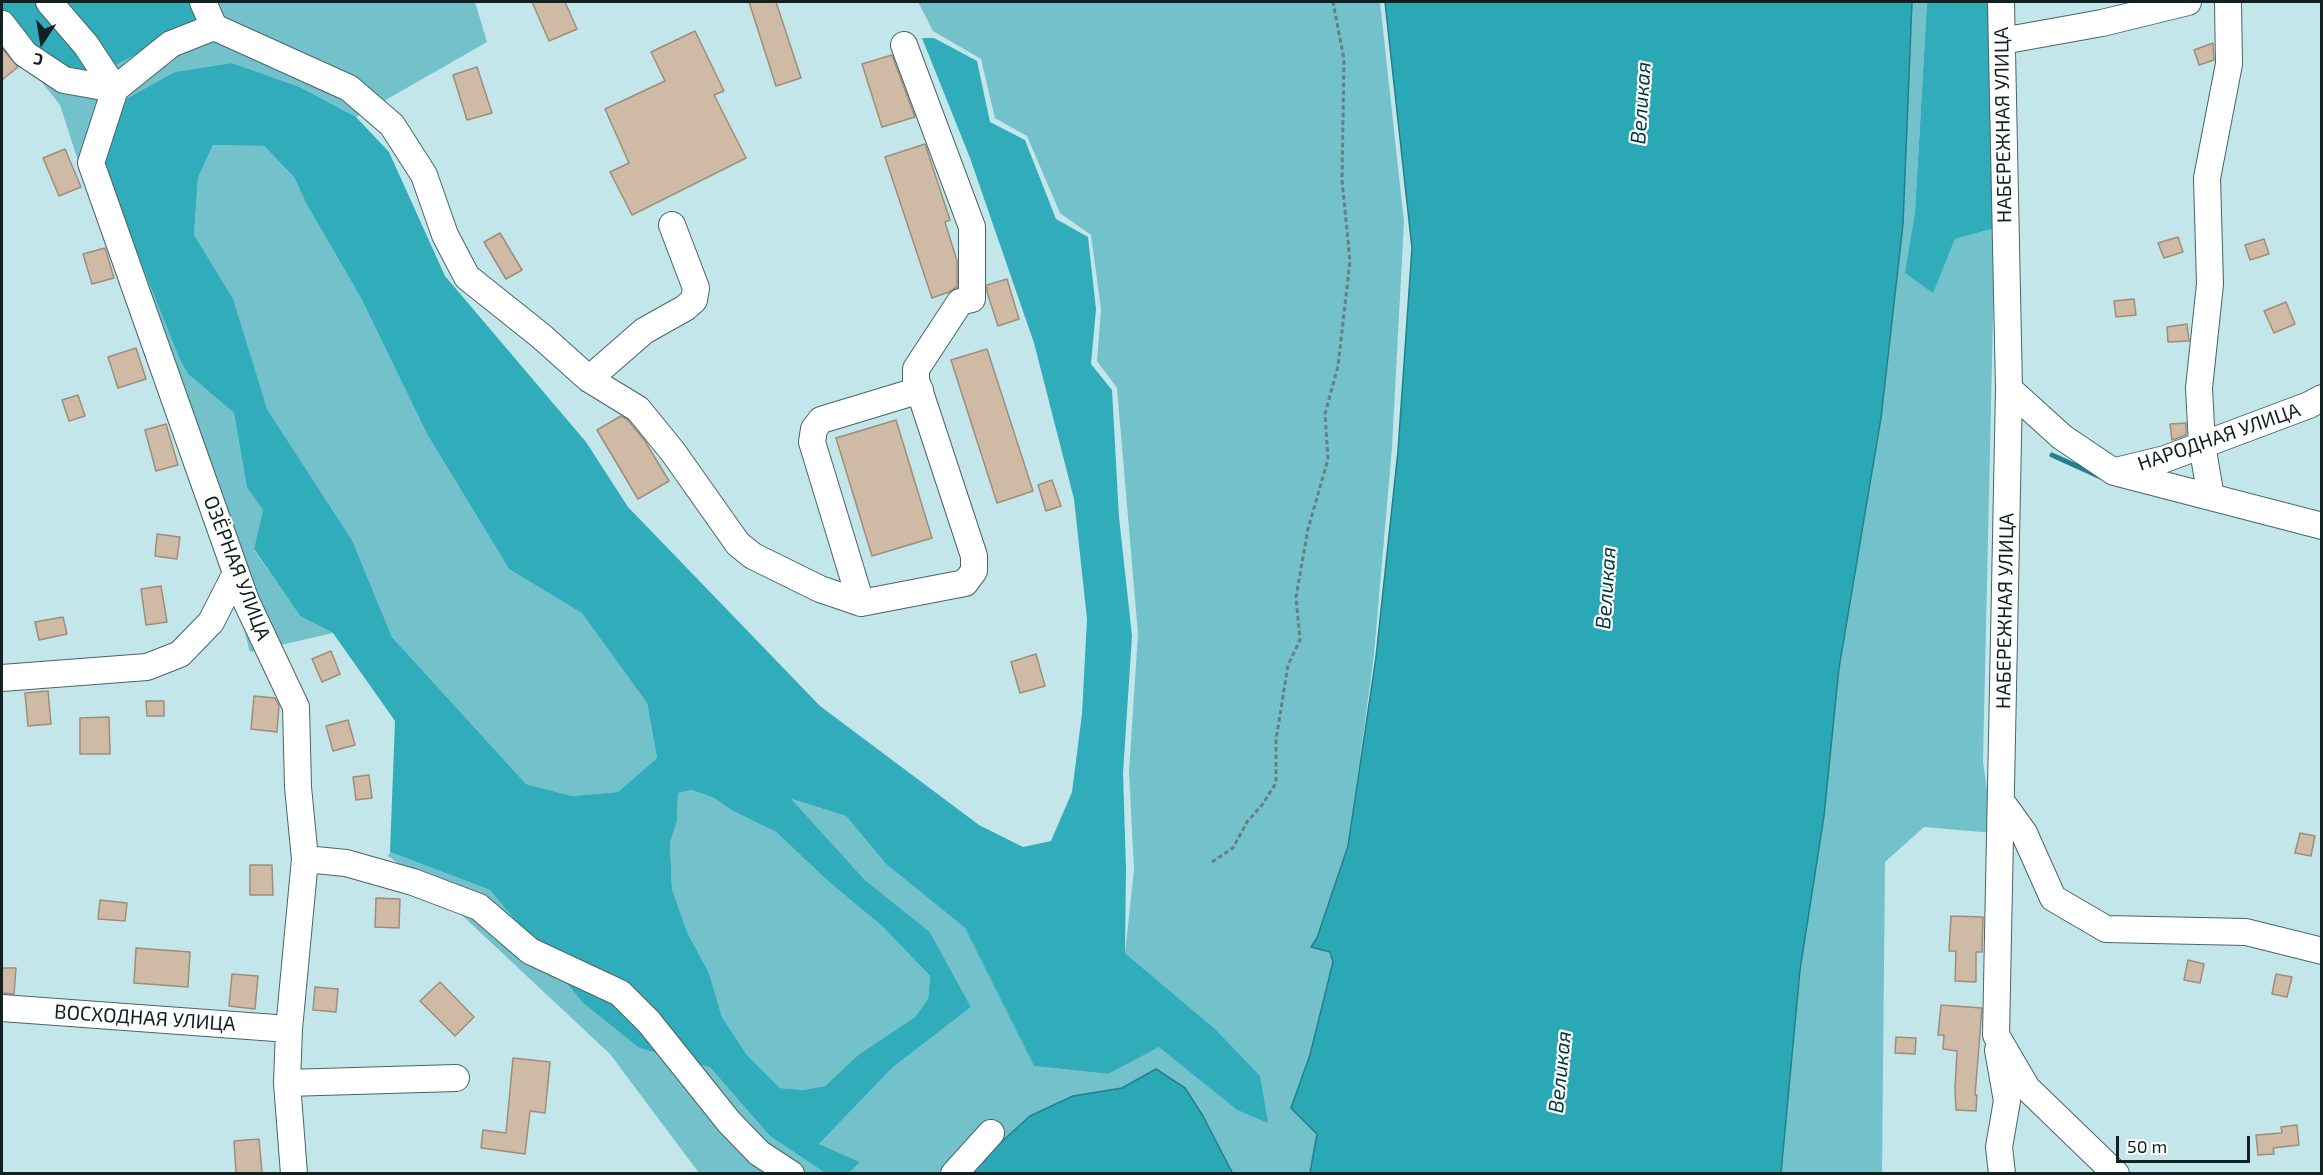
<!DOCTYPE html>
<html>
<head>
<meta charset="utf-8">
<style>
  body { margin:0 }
  #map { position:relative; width:2323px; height:1175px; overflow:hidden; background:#c3e6ea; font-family:"Exo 2",sans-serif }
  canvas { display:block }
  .frame { position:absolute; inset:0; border:3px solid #132022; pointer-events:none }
  .north { position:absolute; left:12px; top:12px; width:60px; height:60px; -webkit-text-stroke:4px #fff; paint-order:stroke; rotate:192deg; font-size:16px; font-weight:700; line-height:24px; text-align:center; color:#132022 }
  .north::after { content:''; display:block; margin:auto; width:21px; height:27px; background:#132022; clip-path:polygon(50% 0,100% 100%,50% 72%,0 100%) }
  .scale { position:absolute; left:2116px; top:1136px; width:134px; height:27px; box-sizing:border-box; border:3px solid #132022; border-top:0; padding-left:8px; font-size:18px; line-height:21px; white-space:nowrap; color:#132022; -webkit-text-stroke:4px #fff; paint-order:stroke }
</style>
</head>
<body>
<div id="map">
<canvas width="2323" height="1175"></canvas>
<div class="frame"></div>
<div class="north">С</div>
<div class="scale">50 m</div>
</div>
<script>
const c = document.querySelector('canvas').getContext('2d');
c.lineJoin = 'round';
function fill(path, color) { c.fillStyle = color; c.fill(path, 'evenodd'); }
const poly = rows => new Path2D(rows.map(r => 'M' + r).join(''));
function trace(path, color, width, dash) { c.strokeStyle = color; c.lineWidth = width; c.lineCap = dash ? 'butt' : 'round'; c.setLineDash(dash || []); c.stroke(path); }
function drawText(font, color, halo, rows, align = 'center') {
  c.font = font + ' "Exo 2",sans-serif'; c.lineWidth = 4.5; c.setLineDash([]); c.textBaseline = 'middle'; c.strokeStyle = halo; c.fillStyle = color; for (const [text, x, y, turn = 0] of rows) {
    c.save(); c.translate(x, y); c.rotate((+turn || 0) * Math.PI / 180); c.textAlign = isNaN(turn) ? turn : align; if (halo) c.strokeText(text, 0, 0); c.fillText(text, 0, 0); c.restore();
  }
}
const green = poly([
  [193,2,475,2,487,42,356,117,300,87,232,63,176,72,117,104,115,194,180,360,188,374,234,413,247,488,263,510,254,550,300,616,333,633,250,652,223,548,80,167,60,105,22,57],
  [918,2,1380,2,1404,222,1392,447,1374,655,1348,846,1317,938,1312,947,1330,952,1333,961,1310,1055,1291,1108,1317,1134,1310,1173,1233,1173,1156,1069,1122,1088,1073,1096,966,1173,849,1173,860,1162,819,1144,892,1068,971,1007,930,932,865,880,790,799,846,816,886,864,965,928,1034,1066,1108,1074,1159,1046,1237,1110,1268,1122,1214,1028,1125,953,1134,870,1129,772,1138,634,1117,388,1097,361,1101,309,1091,235,1060,213,1027,136,995,118,981,59,933,31],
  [1912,2,1927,2,1915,212,1906,273,1933,292,1955,239,1995,228,1983,761,1993,833,1924,827,1885,862,1882,1173,1781,1174,1800,970,1824,816,1839,668,1881,418,1903,224],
  [213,145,264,146,294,177,307,205,361,298,427,434,509,569,582,612,647,703,657,758,618,792,572,796,526,784,392,637,352,540,267,409,251,361,194,235,198,178],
  [692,790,714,798,733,811,776,832,828,881,882,926,930,976,928,999,915,1017,858,1055,825,1086,803,1090,780,1088,747,1055,722,1017,709,973,687,932,672,889,670,843,677,821,678,793],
  [390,852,490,890,583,1003,639,1048,710,1066,770,1136,825,1173,699,1173,610,1054,435,890,388,856]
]);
const forest = poly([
  [2,2,192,2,201,20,87,80,29,51,2,19],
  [1927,2,1992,2,1995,228,1955,239,1933,293,1905,273,1915,212],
  [922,38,934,38,977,61,990,122,1025,140,1056,219,1088,237,1096,309,1091,364,1112,390,1119,517,1132,636,1123,773,1126,869,1125,953,1214,1028,1260,1076,1268,1123,1237,1110,1159,1047,1108,1074,1034,1066,965,928,886,864,846,816,791,799,865,880,930,932,971,1007,892,1068,819,1144,860,1162,849,1173,825,1173,770,1136,710,1067,639,1048,583,1003,490,890,390,852,395,721,333,633,300,616,254,549,263,510,247,488,234,413,188,374,180,360,100,160,117,104,175,72,232,63,300,87,356,117,389,152,445,276,586,442,628,507,820,706,979,825,1023,847,1051,841,1072,792,1082,714,1087,619,1074,499,1034,343,970,158],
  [213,145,264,146,294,177,307,205,361,298,427,434,509,569,582,613,647,703,657,758,618,792,572,796,526,784,392,637,352,540,267,409,233,299,194,235,198,178],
  [692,790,714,798,733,811,776,832,828,881,882,926,930,976,928,999,915,1017,858,1055,825,1086,803,1090,780,1088,747,1055,722,1017,709,973,687,932,672,889,670,843,677,821,678,793]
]);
const water = poly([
  [1385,2,1912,2,1903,224,1881,418,1839,668,1824,816,1800,970,1781,1173,1310,1173,1317,1134,1291,1108,1310,1055,1333,962,1330,952,1311,947,1317,938,1348,846,1376,657,1398,451,1412,248,1385,2],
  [1156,1069,1185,1088,1203,1116,1233,1174,966,1174,1030,1116,1073,1096,1122,1088,1156,1069]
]);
const stream = poly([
  [2052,455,2105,479]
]);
const building = poly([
  [532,2,565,2,577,29,549,41,532,2],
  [749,2,776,2,801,78,776,86,749,2],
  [695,31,724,91,714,95,746,158,632,215,610,172,629,163,605,109,665,81,651,52,695,31],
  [2213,43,2214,60,2199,65,2194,50,2213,43],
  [2,48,18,67,2,80,2,48],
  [892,55,915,117,882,127,862,64,892,55],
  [477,67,492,113,467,120,453,75,477,67],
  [925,144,950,220,945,222,957,261,957,287,949,292,932,298,885,157,925,144],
  [65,149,81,187,59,196,43,158,65,149],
  [500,233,522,270,506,279,484,242,500,233],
  [2178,237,2183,252,2164,258,2158,243,2178,237],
  [2264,239,2269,254,2250,260,2245,245,2264,239],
  [105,248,114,278,92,284,83,254,105,248],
  [1007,279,1019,319,998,326,987,292,987,285,1007,279],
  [2134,299,2136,315,2116,317,2114,301,2134,299],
  [2286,302,2295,324,2274,333,2264,311,2286,302],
  [2187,324,2189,341,2168,342,2167,327,2187,324],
  [136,348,146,379,118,388,108,357,136,348],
  [987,349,1033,491,997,503,951,360,987,349],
  [78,395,85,416,69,421,62,400,78,395],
  [621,416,628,420,645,441,669,481,638,499,597,430,621,416],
  [896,420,932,538,872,556,836,438,896,420],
  [2186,423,2186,435,2172,440,2170,424,2186,423],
  [166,424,178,465,156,471,145,430,166,424],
  [1052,480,1061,506,1046,511,1038,485,1052,480],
  [157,534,180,537,177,559,155,556,157,534],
  [161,586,167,622,146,625,141,589,161,586],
  [63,617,67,634,39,640,35,622,63,617],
  [331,651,340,674,322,682,312,659,331,651],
  [1036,654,1045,686,1020,693,1011,662,1036,654],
  [48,691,51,724,28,726,25,693,48,691],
  [254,696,275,698,279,706,277,732,251,729,254,696],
  [146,701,164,701,164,716,147,716,146,701],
  [109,717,110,754,80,754,80,718,109,717],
  [348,720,355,745,333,751,326,726,348,720],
  [369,775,372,798,356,800,353,777,369,775],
  [2300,833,2315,836,2311,856,2295,853,2300,833],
  [250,865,272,865,273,895,250,895,250,865],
  [376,898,400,899,399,928,375,927,376,898],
  [100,900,127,903,125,921,98,919,100,900],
  [1951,916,1983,917,1982,952,1976,952,1976,982,1955,981,1956,951,1949,951,1951,916],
  [136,948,190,952,188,987,134,983,136,948],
  [2188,960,2204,964,2200,983,2184,980,2188,960],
  [2,968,16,968,14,994,2,993,2,968],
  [232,974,258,976,255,1009,229,1006,232,974],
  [2276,974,2292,977,2287,997,2272,994,2276,974],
  [440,982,474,1017,455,1036,420,1001,440,982],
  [315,987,338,989,336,1012,313,1010,315,987],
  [1941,1005,1982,1008,1975,1095,1977,1095,1976,1111,1956,1110,1955,1089,1957,1051,1943,1049,1944,1035,1938,1035,1941,1005],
  [1896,1037,1916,1038,1915,1054,1895,1053,1896,1037],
  [513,1058,550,1062,545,1113,530,1111,525,1154,481,1148,483,1130,506,1133,513,1058],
  [2297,1125,2299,1145,2273,1148,2274,1154,2258,1155,2256,1135,2282,1133,2281,1127,2297,1125],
  [259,1139,262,1173,236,1173,234,1141,259,1139]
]);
const path = poly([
  [1212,862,1233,848,1247,822,1262,805,1276,783,1276,740,1288,665,1300,640,1296,597,1308,529,1328,459,1325,414,1338,366,1350,261,1342,180,1344,59,1333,2]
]);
const minor = poly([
  [49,2,86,45,115,89],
  [203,2,214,27,349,88,392,125,424,175,445,235,467,277,541,336,589,379,638,409,673,452,738,544,753,556,820,589,861,603,965,583,974,571,974,556,916,380,916,369,960,302,972,299,972,227,904,45],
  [2001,2,2009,389,1996,1035,2027,1088,2116,1174],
  [2,24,25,54,64,80,115,89,171,44,214,27],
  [2002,41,2102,23,2188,2],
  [115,89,91,163,246,601,296,707,298,787,305,859,289,1029,287,1083,294,1174],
  [589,379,644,331,685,308,694,300,696,288,672,225],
  [2009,389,2062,437,2114,472,2322,526],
  [2116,471,2165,459,2309,405,2322,398],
  [2211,497,2202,445,2199,388,2210,284,2207,178,2229,64,2228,2],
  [861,603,812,442,814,429,821,420,920,390],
  [2,678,147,667,180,654,211,622,236,573],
  [2001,801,2024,833,2053,898,2106,929,2246,932,2322,951],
  [305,859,346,863,413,882,479,907,530,951,620,993,649,1022,729,1122,759,1153,791,1174],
  [2,1008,289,1029],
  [1998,1050,2007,1101,1999,1147,2002,1174],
  [287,1083,456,1078],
  [954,1174,991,1133]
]);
const streetNames = [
  ["НАБЕРЕЖНАЯ УЛИЦА",2003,125,-91],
  ["НАРОДНАЯ УЛИЦА",2219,437,-19],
  ["ОЗЁРНАЯ УЛИЦА",237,568,69],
  ["НАБЕРЕЖНАЯ УЛИЦА",2005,611,-89],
  ["ВОСХОДНАЯ УЛИЦА",145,1018,4]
];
const waterNames = [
  ["Великая",1641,103,-86],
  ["Великая",1606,588,-86],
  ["Великая",1560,1072,-84]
];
fill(green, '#73c1cb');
fill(forest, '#30acba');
fill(water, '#2aa8b6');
trace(water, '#237f8a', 1.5);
trace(stream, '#237f8a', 5);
fill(building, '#cebaa5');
trace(building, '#a08d79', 1.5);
trace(minor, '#476569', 28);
trace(path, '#677f82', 3, [4.5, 3]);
trace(minor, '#fff', 26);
drawText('20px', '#132022', '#fff', streetNames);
drawText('italic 21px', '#00383e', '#fff', waterNames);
</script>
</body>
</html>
